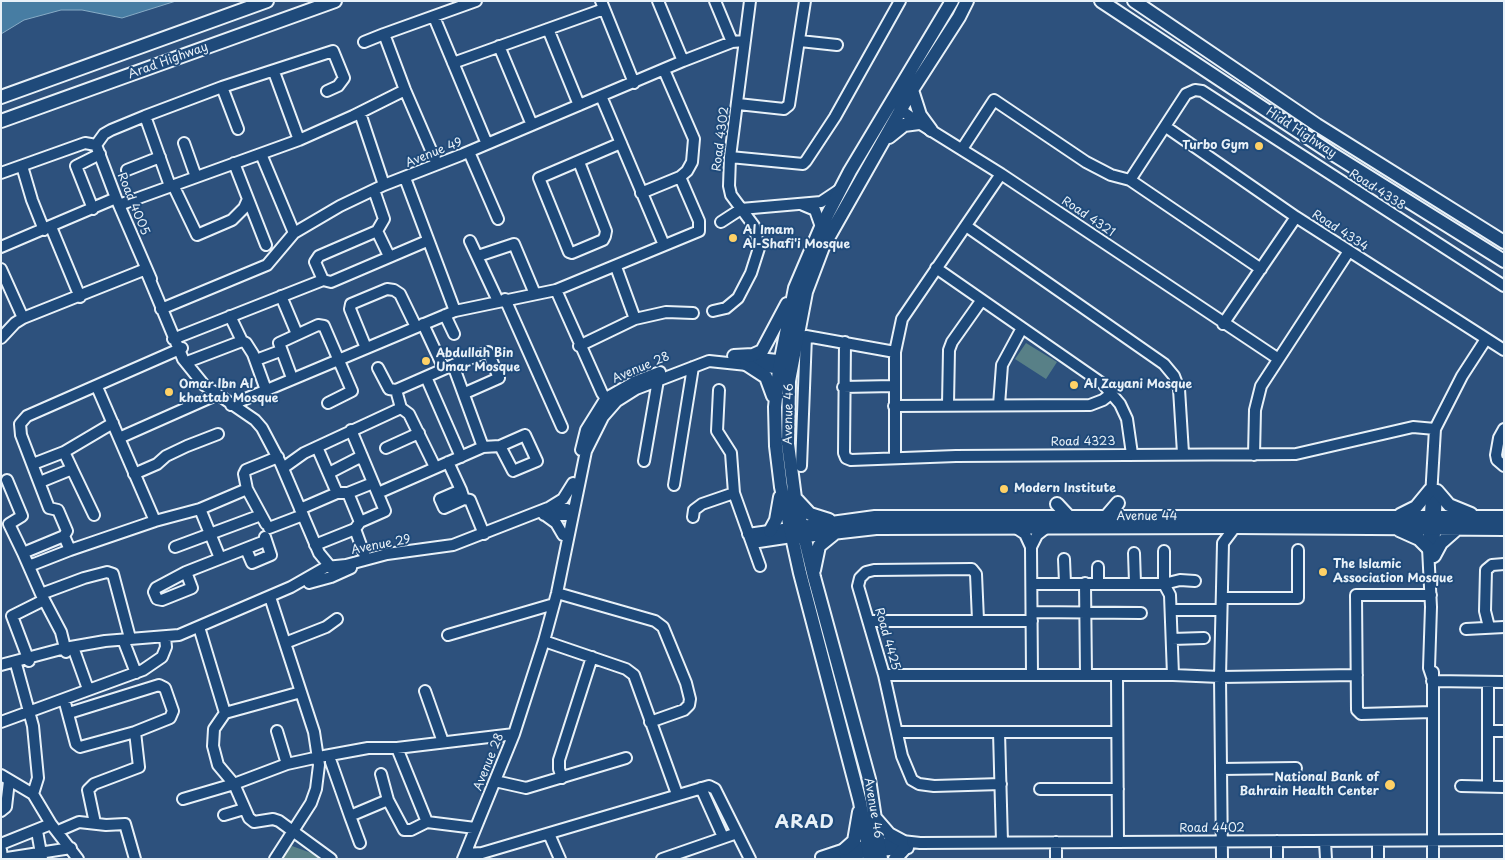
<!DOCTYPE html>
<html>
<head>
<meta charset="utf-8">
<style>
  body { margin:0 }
  #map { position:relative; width:1505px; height:860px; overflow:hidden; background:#2d517d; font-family:"Playpen Sans",sans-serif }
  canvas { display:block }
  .frame { position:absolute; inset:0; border:2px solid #e8f1f8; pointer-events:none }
</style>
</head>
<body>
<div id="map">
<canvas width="1505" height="860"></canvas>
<div class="frame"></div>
</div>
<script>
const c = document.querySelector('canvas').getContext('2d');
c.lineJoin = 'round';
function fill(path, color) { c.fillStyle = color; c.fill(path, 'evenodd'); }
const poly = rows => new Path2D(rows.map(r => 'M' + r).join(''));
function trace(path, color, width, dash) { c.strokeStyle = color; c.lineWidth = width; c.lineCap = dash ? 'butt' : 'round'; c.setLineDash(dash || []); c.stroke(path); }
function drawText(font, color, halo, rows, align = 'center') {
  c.font = font + ' "Playpen Sans",sans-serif'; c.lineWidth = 4; c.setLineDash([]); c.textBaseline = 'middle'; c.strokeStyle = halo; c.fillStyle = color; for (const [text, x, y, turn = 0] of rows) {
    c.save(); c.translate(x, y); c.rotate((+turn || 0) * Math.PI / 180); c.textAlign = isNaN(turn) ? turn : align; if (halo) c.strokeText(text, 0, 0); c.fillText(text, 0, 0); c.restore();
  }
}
const green = poly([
  [1026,343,1057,362,1046,379,1015,359],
  [292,846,314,854,321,859,279,859]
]);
const water = poly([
  [1,1,176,1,122,18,82,10,61,10,24,20,1,34,1,1]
]);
const minor = poly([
  [601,1,634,83],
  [658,1,683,61],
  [715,1,732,42],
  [434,17,487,144],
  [548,29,579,105],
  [800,41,837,45],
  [364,42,384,34],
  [499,46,532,125],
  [453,63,604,9],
  [274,72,299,140],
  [222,87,238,129],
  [601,96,664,245],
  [738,104,784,109,789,105,805,1],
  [898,105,901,110,919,123,1001,174,1277,358],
  [360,113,384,185],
  [145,116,170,186],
  [1166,127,1296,217,1504,350],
  [184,143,196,177],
  [96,145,104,134,111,130,145,116,222,87,333,51,344,78,338,86,327,91],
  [96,145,116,198,151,279],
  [962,149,994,100,1086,162,1111,175,1130,180,1261,269],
  [469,152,498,219],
  [261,154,294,233],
  [730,157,803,164,806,161,835,117,900,1],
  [579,162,606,231,605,236,603,240,572,253,569,252,539,178,621,143],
  [234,163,266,245],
  [437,164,405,90,384,34,476,1],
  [22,166,32,200,44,230],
  [127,170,160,157],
  [1,173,85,143,96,145],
  [405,178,455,311],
  [1130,180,1186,94,1195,90,1202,91,1504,286],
  [173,185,197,235,232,220,244,208,248,199],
  [374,190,384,219,377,231],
  [641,193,680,177],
  [119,205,299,140,353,116,405,90],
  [803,205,815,210,821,227],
  [93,209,76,166,100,154],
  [721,222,741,209,821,202,839,190],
  [966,226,1164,364,1174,376,1179,389,1183,453],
  [51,227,80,297],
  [470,241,498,301],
  [1,247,116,198],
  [478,256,514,244,535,294],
  [616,267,635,319],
  [936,268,1103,384,1120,404,1127,419,1132,454],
  [1,269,23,318],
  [147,273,183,359,204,385,255,420,262,428,281,464,319,553,333,570],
  [323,280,331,282,427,241],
  [556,290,602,393,609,403],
  [281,296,297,334],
  [505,299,562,427],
  [161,309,267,265,294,233,340,206,384,185,461,155,683,61,732,42,744,41],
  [713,311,726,308,738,298,751,273,759,248,754,226,731,195,729,186,730,157,750,1],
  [445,315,454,334],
  [423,324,444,369],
  [1223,324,1296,217],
  [1,338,15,323,23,318,146,269],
  [173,339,323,280,315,262,319,256,377,231,389,256],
  [242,341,246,343,253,354,266,390],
  [845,342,844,453,846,458,851,460,956,456,1296,454,1413,427,1435,429],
  [579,346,635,319,666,312,693,313],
  [366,348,350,309,351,304,387,289,394,290,400,294,416,327],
  [749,357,787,361],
  [256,360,280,351],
  [187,362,242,341,230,316],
  [378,368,389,389,396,390,401,408],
  [426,377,461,457],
  [292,378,279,343,318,325,324,326,352,391,328,403],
  [97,387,155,521],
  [843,387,894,386],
  [396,390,453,365],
  [719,390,717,431,731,453,734,493,760,566],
  [465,393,499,378,488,352,453,365,483,447,500,446],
  [948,404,949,350,952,342,981,301],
  [231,405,455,311,556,290,699,231,699,221,680,177,687,171,692,162,694,139,664,70],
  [999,405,1002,365,1022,328],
  [894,406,1090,405,1103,400,1112,393],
  [401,408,409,414,435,467],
  [1504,429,1499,438,1496,455,1497,460,1504,466],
  [525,435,537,461,513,471,500,446,525,435],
  [119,438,216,395],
  [317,447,337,493,348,493],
  [386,448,419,433],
  [581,450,586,430,606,398,634,382,660,372],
  [64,452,113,423],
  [1254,455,1255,410,1261,386,1349,251],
  [895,458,895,352,902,319,1001,174],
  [644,461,658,380],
  [448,462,461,490,464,499,444,508,440,499,461,490],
  [33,464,64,452,72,469,40,482],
  [801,466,806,336,895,352],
  [283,468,304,453,401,408],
  [72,469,94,515],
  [329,473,362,456],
  [134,474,157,464,166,456,187,446,218,434],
  [7,480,22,516,9,524,23,553],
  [674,485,693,367],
  [378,493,483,447],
  [464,499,470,500,484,534],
  [550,507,563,499,573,483],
  [200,509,220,558],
  [300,509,337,493],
  [544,515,568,515,573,510],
  [545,515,556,523,563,535],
  [693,517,694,510,702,504,734,493],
  [360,522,348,493,373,483],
  [266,524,247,489,244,474,246,470,278,457],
  [269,528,303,515],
  [1016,528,1025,534,1031,547,1032,675],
  [355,529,366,559],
  [748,534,790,528],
  [752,543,792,537],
  [315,545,355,529,360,522,385,511,351,430],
  [175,547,261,515],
  [1031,547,1037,535,1046,528],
  [246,549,252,563,271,555,265,537],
  [70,550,155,521,200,509,247,489],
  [1164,551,1164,584,1180,580,1195,581],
  [1134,553,1135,583],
  [1434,554,1437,491],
  [1064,559,1065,583],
  [29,566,70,550,64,536],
  [1098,567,1098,583],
  [186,572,192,588,162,600,157,599,154,592,156,588,186,572,265,541],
  [309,583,331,577,351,568],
  [1085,583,1086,675],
  [1032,584,1164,584,1170,595,1173,675],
  [557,593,655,621,663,627,686,683,690,699,689,705,684,710,650,722],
  [41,594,84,578,107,572,113,574,130,638],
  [1431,595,1356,595,1357,710,1361,714,1432,712],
  [270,597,314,732,319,765,316,789,311,803,275,859],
  [1222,598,1298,598,1298,550],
  [1171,610,1221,610],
  [1032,612,1141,613],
  [978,620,976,574,972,569,874,570,866,572,860,578,858,586,884,675,902,756,912,780,919,784,934,786,1001,784],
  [869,621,1032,621],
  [199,627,225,713],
  [1489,627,1485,611,1486,570,1492,565,1504,564],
  [1466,629,1504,627],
  [448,635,554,604],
  [1172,639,1204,638],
  [544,641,626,669,634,675,677,794],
  [124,642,136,673],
  [285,643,326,627,337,619],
  [74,650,88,689],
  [66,652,61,632,41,594,23,553,64,536,67,531,58,510,49,508,21,435,20,424,27,416,182,348],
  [29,661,12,616,44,600],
  [16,664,33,726,38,778,33,794],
  [1,665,65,648,105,641,179,635,291,587,326,567,346,565,387,554,453,545,548,508,567,509,572,517],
  [1433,672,1433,859],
  [884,675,1173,675,1220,677,1357,675],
  [1117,676,1118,842],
  [1432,677,1429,668,1431,607,1428,548,1435,429,1462,376,1486,339],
  [1432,681,1504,682],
  [425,691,443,742],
  [301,692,225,713,214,729,213,746,218,765,234,784,249,818,254,822,273,819,279,821,331,859],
  [64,699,76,744,80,747,135,732,170,718,173,711,165,688,159,685,69,713],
  [1,722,143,670,162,657,166,647,165,637],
  [277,731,287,764],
  [1489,731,1504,731],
  [897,732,1117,732],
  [999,732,1002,842],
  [397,748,427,822,475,828],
  [331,762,350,816,388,800,404,830,411,830,427,822],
  [1221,769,1296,768],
  [381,774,388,800],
  [1,775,33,794,51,824,78,859],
  [562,778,559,769,559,760,592,657],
  [495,781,526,788,626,758],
  [1461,786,1504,787],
  [1488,787,1488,682],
  [701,788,723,837],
  [1040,789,1118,789],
  [183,799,234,784,287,764,319,757,368,748,397,748,514,734],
  [1,811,6,807,9,781],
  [224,815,244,809],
  [350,816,360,843],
  [95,823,88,790,94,784,139,767,135,732],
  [37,831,42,859],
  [58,831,79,822,106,825,125,824,135,859],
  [549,834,560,859],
  [1056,842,1056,859],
  [1325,842,1326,859],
  [1,844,51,824],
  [1,850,2,857,7,858,71,848],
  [466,854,482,853,709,786,715,789,750,859],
  [843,855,908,848],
  [821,857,845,849,902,841,920,843,1504,840],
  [463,859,514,734,544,641,557,593,586,451,603,417,617,401,636,389,709,361,785,369],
  [662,859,737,833],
  [1222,859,1220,677,1223,543,1235,527],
  [1277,859,1277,841],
  [1378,859,1378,841]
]);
const major = poly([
  [1101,1,1331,153,1504,261],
  [1134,1,1317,125,1504,242],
  [912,90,920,115,931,130],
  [1,97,267,1],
  [1,121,335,1],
  [889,137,904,125,919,123],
  [734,356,753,355,762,351,787,304],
  [746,364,766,377,773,396],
  [1437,491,1449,505,1471,514],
  [797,500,810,514,829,520],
  [1057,504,1070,518],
  [1400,515,1416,507,1430,490],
  [1106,517,1118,503],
  [795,528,875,517,1504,517],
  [1399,530,1419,539,1428,548],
  [770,531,776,520,780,497],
  [797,537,876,528,1235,527,1504,529],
  [1434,556,1441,543,1458,528],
  [814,570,819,546,835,533],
  [876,819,889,834,902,841],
  [845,849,854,841,859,812],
  [827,857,835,859],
  [870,859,860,802,800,573,781,487,776,446,775,407,779,369,795,288,821,227,850,171,952,1],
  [881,859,869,779,814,577,795,498,788,444,789,381,806,292,823,247,912,90,959,17,967,1],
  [895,859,904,849]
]);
const markers = [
  [1259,146,5,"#ffd166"],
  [733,238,5,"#ffd166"],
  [426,361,5,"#ffd166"],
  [1074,385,5,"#ffd166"],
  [169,392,5,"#ffd166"],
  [1004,489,5,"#ffd166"],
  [1323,572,5,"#ffd166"],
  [1390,785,6,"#ffd166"]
];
const streetNames = [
  ["Arad Highway",168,61,-20],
  ["Hidd Highway",1301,133,33],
  ["Road 4302",721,139,-83],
  ["Avenue 49",434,153,-22],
  ["Road 4338",1377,190,33],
  ["Road 4005",133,204,68],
  ["Road 4321",1088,217,34],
  ["Road 4334",1340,231,33],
  ["Avenue 28",641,368,-23],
  ["Avenue 46",789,414,-89],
  ["Road 4323",1083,442,-1],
  ["Avenue 44",1147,517],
  ["Avenue 29",381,545,-11],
  ["Road 4425",887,639,74],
  ["Avenue 28",489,762,-68],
  ["Avenue 46",873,808,80],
  ["Road 4402",1212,829]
];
const poiNames = [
  ["Turbo Gym",1249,146,"right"],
  ["Al Imam",743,231],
  ["Al-Shafi'i Mosque",743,245],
  ["Abdullah Bin",436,354],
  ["Umar Mosque",436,368],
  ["Omar Ibn Al",179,385],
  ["khattab Mosque",179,399],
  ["Al Zayani Mosque",1084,385],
  ["Modern Institute",1014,489],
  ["The Islamic",1333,565],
  ["Association Mosque",1333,579],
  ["National Bank of",1379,778,"right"],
  ["Bahrain Health Center",1379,792,"right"]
];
const districtNames = [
  ["ARAD",805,823]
];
fill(green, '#588087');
fill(water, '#477da3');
trace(water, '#87abc5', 1);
trace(minor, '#e8f1f8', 14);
trace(major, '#e8f1f8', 16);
trace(minor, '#1f4a7a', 10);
trace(major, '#1f4a7a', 12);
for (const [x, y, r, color] of markers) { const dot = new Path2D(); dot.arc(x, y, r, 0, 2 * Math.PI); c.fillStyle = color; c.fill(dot); trace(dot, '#1f4a7a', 2); }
drawText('12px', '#e8f1f8', '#1f4a7a', streetNames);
drawText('bold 12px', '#e8f1f8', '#1f4a7a', poiNames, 'left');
c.letterSpacing = '1px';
drawText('bold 18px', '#e8f1f8', '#1f4a7a', districtNames);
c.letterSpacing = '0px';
</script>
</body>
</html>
